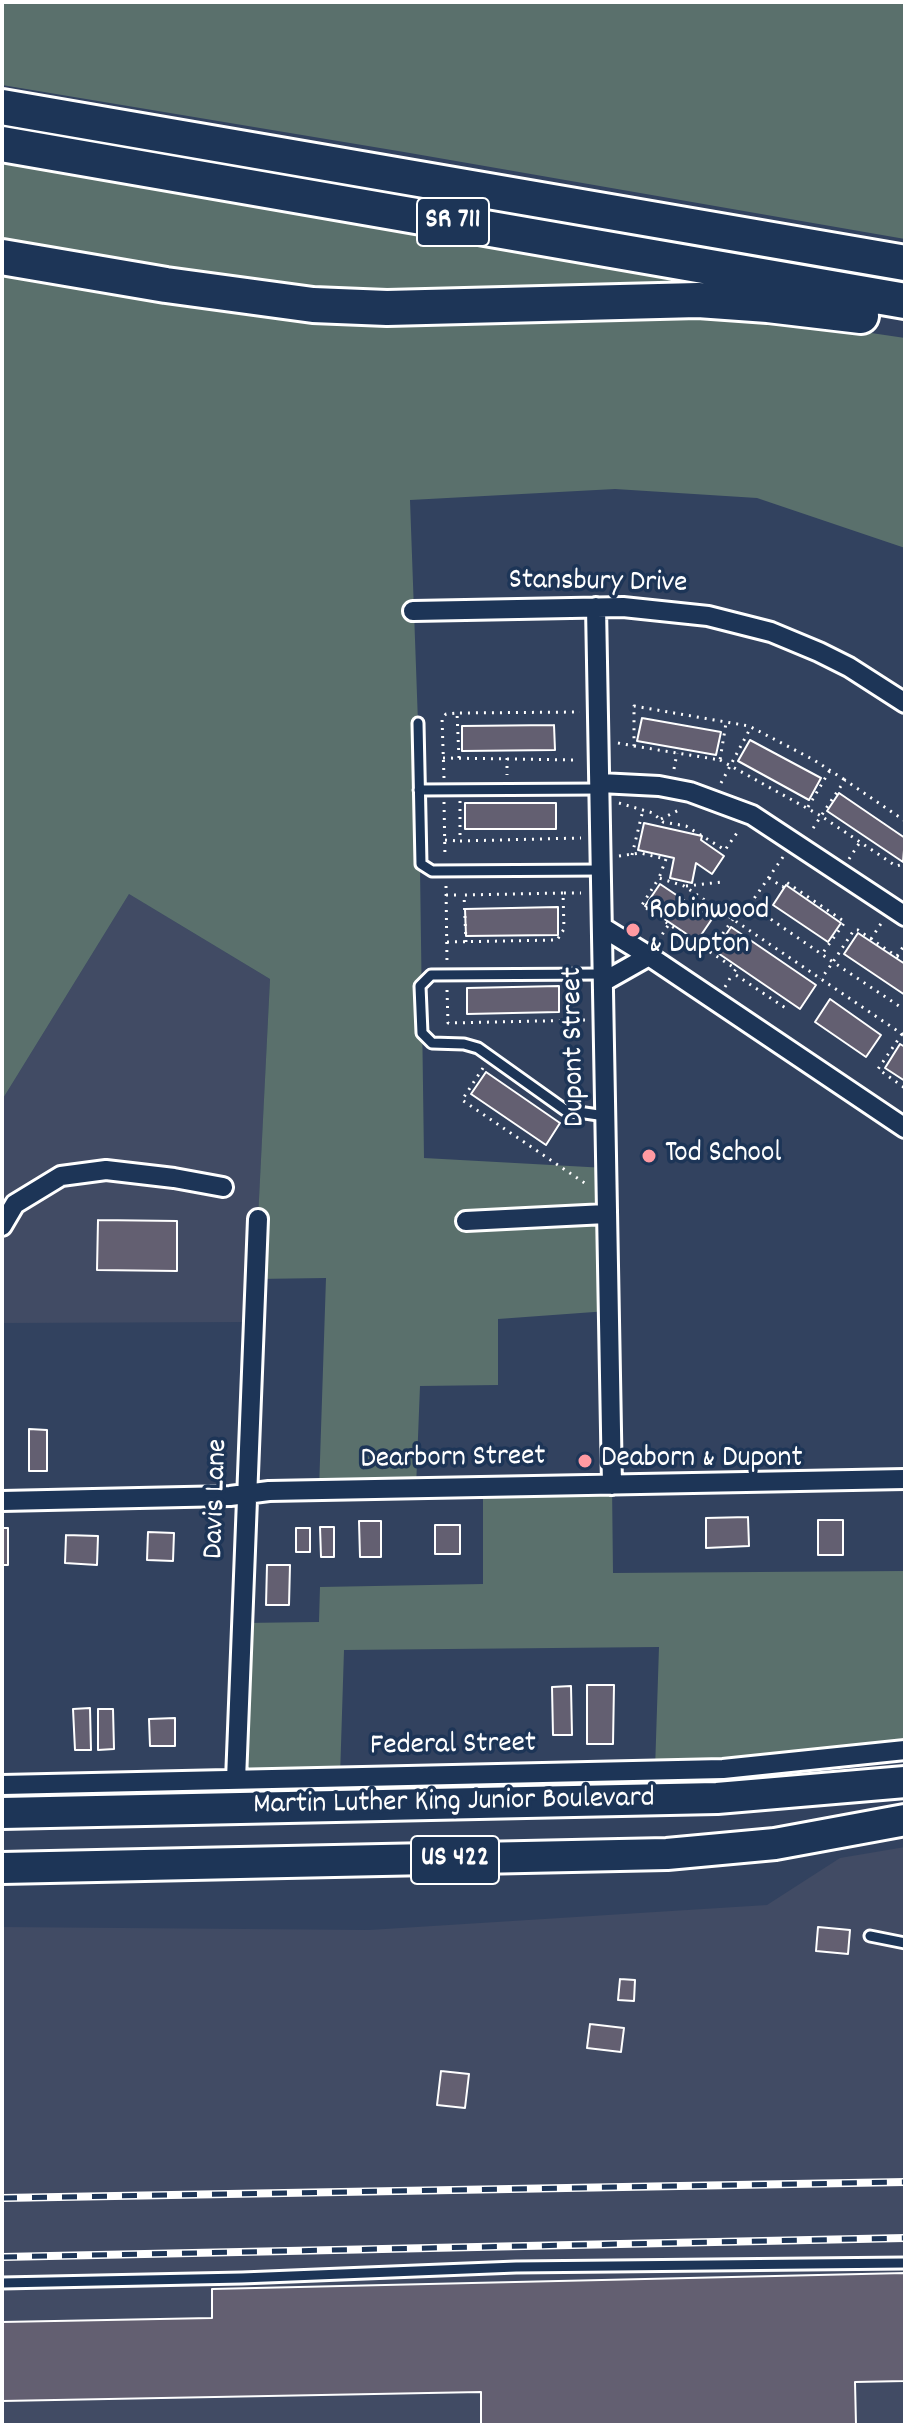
<!DOCTYPE html>
<html>
<head>
<meta charset="utf-8">
<style>
  body { margin:0 }
  #map { position:relative; width:907px; height:2427px; overflow:hidden; background:#32425f; font-family:Dekko,sans-serif }
  canvas { display:block }
  .frame { position:absolute; inset:0; border:4px solid #fff; pointer-events:none }
</style>
</head>
<body>
<div id="map">
<canvas width="907" height="2427"></canvas>
<div class="frame"></div>
</div>
<script>
const c = document.querySelector('canvas').getContext('2d');
c.lineJoin = 'round';
function fill(path, color) { c.fillStyle = color; c.fill(path, 'evenodd'); }
const poly = rows => new Path2D(rows.map(r => 'M' + r).join(''));
function trace(path, color, width, dash) { c.strokeStyle = color; c.lineWidth = width; c.lineCap = dash ? 'butt' : 'round'; c.setLineDash(dash || []); c.stroke(path); }
function drawText(font, color, halo, rows, align = 'center') {
  c.font = font + ' Dekko,sans-serif'; c.lineWidth = 7; c.setLineDash([]); c.textBaseline = 'middle'; c.strokeStyle = halo; c.fillStyle = color; for (const [text, x, y, turn = 0] of rows) {
    c.save(); c.translate(x, y); c.rotate((+turn || 0) * Math.PI / 180); c.textAlign = isNaN(turn) ? turn : align; if (halo) c.strokeText(text, 0, 0); c.fillText(text, 0, 0); c.restore();
  }
}
const built = poly([
  [129,894,270,979,253,1322,2,1323,2,1100],
  [905,1847,905,2425,2,2425,2,1927,369,1930,767,1905,840,1858]
]);
const green = poly([
  [2,2,905,2,905,239,404,152,2,85],
  [2,163,599,265,720,286,383,299,2,246],
  [2,269,620,314,763,317,905,338,905,548,757,498,615,489,410,500,418,723,424,1158,606,1168,608,1311,498,1319,498,1385,420,1386,416,1488,319,1490,326,1278,255,1279,270,979,129,894,2,1100],
  [612,1485,613,1573,905,1571,905,1750,655,1770,659,1647,344,1650,340,1777,236,1780,242,1623,319,1622,320,1587,483,1584,483,1487]
]);
const building = poly([
  [642,718,721,732,716,755,637,741,642,718],
  [554,725,555,750,462,751,462,726,554,725],
  [750,740,821,778,809,800,738,761,750,740],
  [839,793,905,838,903,862,827,811,839,793],
  [465,803,556,803,556,829,465,829,465,803],
  [644,823,702,836,701,840,724,856,712,874,696,863,692,883,670,878,674,858,638,850,644,823],
  [660,884,712,919,697,941,645,906,660,884],
  [786,885,841,923,828,942,773,905,786,885],
  [558,907,558,935,466,936,465,909,558,907],
  [731,927,816,985,800,1009,715,951,731,927],
  [858,933,905,964,905,995,844,954,858,933],
  [559,986,559,1012,467,1014,467,988,559,986],
  [830,999,881,1035,866,1057,815,1022,830,999],
  [900,1044,905,1047,905,1081,885,1068,900,1044],
  [486,1072,560,1123,546,1145,471,1094,486,1072],
  [98,1220,177,1221,177,1271,97,1270,98,1220],
  [29,1429,47,1430,47,1471,29,1471,29,1429],
  [748,1517,749,1546,706,1548,706,1518,748,1517],
  [818,1520,843,1520,843,1555,818,1555,818,1520],
  [359,1521,381,1521,381,1557,360,1557,359,1521],
  [435,1525,460,1525,460,1554,435,1554,435,1525],
  [320,1527,334,1527,334,1557,321,1557,320,1527],
  [2,1528,8,1528,8,1565,2,1565,2,1528],
  [296,1528,310,1528,310,1552,296,1552,296,1528],
  [148,1532,174,1533,173,1561,147,1560,148,1532],
  [66,1535,98,1536,97,1565,65,1563,66,1535],
  [267,1565,290,1565,289,1605,266,1605,267,1565],
  [587,1685,614,1685,613,1744,587,1744,587,1685],
  [571,1686,572,1735,553,1735,552,1687,571,1686],
  [90,1708,91,1750,75,1750,73,1709,90,1708],
  [98,1709,113,1709,114,1749,98,1750,98,1709],
  [175,1718,175,1746,150,1746,149,1719,175,1718],
  [818,1927,850,1930,848,1954,816,1951,818,1927],
  [620,1979,635,1980,634,2001,618,2000,620,1979],
  [590,2024,624,2028,621,2052,587,2048,590,2024],
  [441,2071,469,2074,465,2108,437,2105,441,2071],
  [905,2273,905,2381,855,2382,856,2425,481,2425,481,2392,2,2401,2,2322,212,2318,212,2289,905,2273]
]);
const path = poly([
  [618,743,634,746,634,706,749,726,814,760,845,780],
  [634,746,720,760,726,723],
  [443,758,579,760],
  [459,758,457,713,580,712],
  [507,758,507,775],
  [720,760,821,816,810,833],
  [674,769,677,753],
  [444,778,442,718,446,714,457,713],
  [721,783,751,727],
  [460,801,460,841,581,838],
  [444,802,445,858],
  [619,803,653,813,663,822,686,826,725,850,739,830],
  [808,807,830,770],
  [661,819,679,810],
  [905,821,845,780,821,816,896,866,905,864],
  [445,840,460,841],
  [632,855,643,810],
  [619,856,640,853,666,859,659,878],
  [783,857,753,900,754,904,756,909,833,962,821,979],
  [849,859,860,842],
  [769,878,783,887,786,882,845,922,822,954],
  [446,886,447,962],
  [686,886,722,882],
  [446,895,462,895],
  [733,919,710,952,736,969,733,973,787,1009],
  [687,937,642,905,659,878,684,886,905,1036],
  [871,939,882,922],
  [658,941,669,924],
  [447,942,557,940,564,929,563,893,581,893],
  [466,942,464,895,563,893],
  [897,956,905,944],
  [905,962,858,930,854,930,833,962,902,1008,905,1007],
  [725,987,733,973],
  [447,990,448,1023,587,1020],
  [902,1034,878,1069,905,1088],
  [483,1068,462,1100,586,1184]
]);
const service = poly([
  [418,723,421,864,432,871,601,870],
  [419,790,600,789],
  [603,974,431,975,420,986,422,1033,432,1043,464,1044,478,1048,565,1110,605,1116],
  [870,1936,905,1943],
  [2,2283,242,2278,516,2267,905,2263]
]);
const minor = poly([
  [596,607,612,1485],
  [413,611,623,607,708,616,771,632,819,652,849,667,905,703],
  [600,783,659,786,690,792,752,815,905,916],
  [602,927,649,956,905,1128],
  [603,982,649,956],
  [466,1221,606,1214],
  [2,1226,15,1204,61,1176,106,1170,174,1178,223,1187],
  [2,1501,230,1496,269,1491,905,1479],
  [236,1780,258,1219],
  [2,1785,723,1769,905,1750]
]);
const primary = poly([
  [2,1813,717,1798,905,1782],
  [2,1868,667,1854,775,1844,905,1820]
]);
const motorway = poly([
  [2,107,905,263],
  [2,144,905,301],
  [2,257,166,285,313,305,387,308,698,300,768,305,861,316]
]);
const rail = poly([
  [2,2198,905,2182],
  [2,2257,905,2238]
]);
const markers = [
  [633,930,8,"#ff9aa2"],
  [649,1156,8,"#ff9aa2"],
  [585,1461,8,"#ff9aa2"]
];
const shields = [
  [453,222,72],
  [455,1860,88]
];
const shieldNames = [
  ["SR 711",453,222],
  ["US 422",455,1860]
];
const streetNames = [
  ["Stansbury Drive",598,584,1],
  ["Dupont Street",576,1047,-91],
  ["Dearborn Street",453,1460,-1],
  ["Davis Lane",218,1499,-88],
  ["Federal Street",453,1747,-1],
  ["Martin Luther King Junior Boulevard",454,1804,-1]
];
const poiNames = [
  ["Robinwood",649,913],
  ["& Dupton",649,947],
  ["Tod School",665,1156],
  ["Deaborn & Dupont",601,1461]
];
fill(built, '#414b64');
fill(green, '#5a706c');
fill(building, '#635f71');
trace(building, '#fff', 2);
trace(service, '#fff', 15);
trace(minor, '#fff', 24);
trace(primary, '#fff', 36);
trace(motorway, '#fff', 40);
trace(path, '#fff', 3, [2, 6]);
trace(service, '#1d3557', 9);
trace(minor, '#1d3557', 18);
trace(primary, '#1d3557', 30);
trace(motorway, '#1d3557', 34);
trace(rail, '#fff', 8);
trace(rail, '#1d3557', 5, [15]);
for (const [x, y, r, color] of markers) { const dot = new Path2D(); dot.arc(x, y, r, 0, 2 * Math.PI); c.fillStyle = color; c.fill(dot); trace(dot, '#1d3557', 3); }
for (const [x, y, w] of shields) { const box = new Path2D(); box.roundRect(x - w / 2, y - 24, w, 48, 6); c.fillStyle = '#1d3557'; c.fill(box); trace(box, '#fff', 2); }
drawText('bold 28px', '#fff', null, shieldNames);
drawText('30px', '#fff', '#1d3557', streetNames);
drawText('30px', '#fff', '#1d3557', poiNames, 'left');
</script>
</body>
</html>
